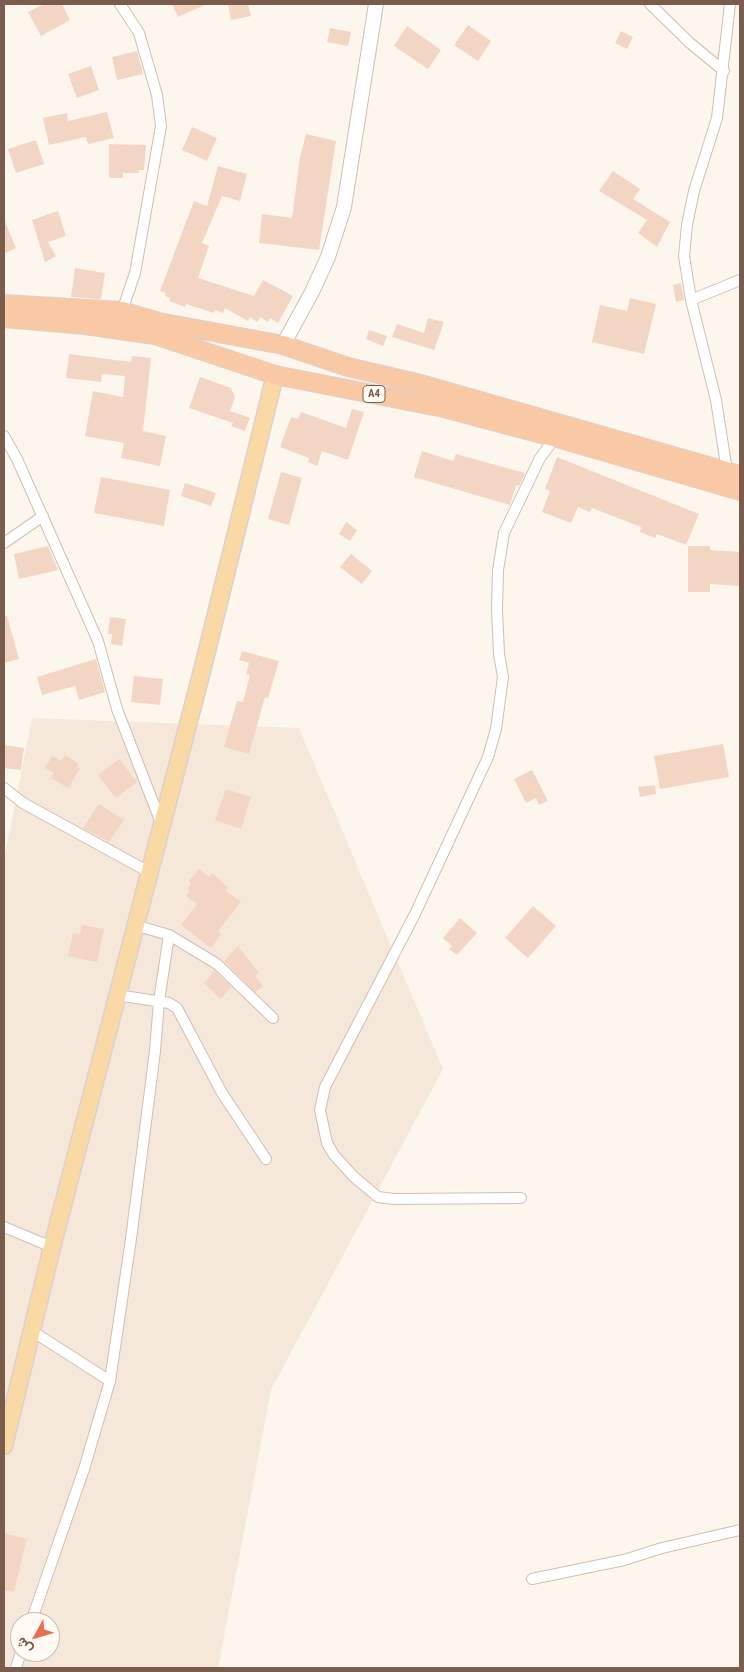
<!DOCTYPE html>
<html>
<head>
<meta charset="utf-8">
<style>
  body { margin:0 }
  #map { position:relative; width:744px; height:1672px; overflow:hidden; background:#fdf6ec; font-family:"Roboto Condensed",Vazirmatn,sans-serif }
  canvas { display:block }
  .frame { position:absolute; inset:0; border:5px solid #7a5c4d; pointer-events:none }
  .north { position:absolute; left:10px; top:1612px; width:50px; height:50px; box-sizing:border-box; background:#fffaf3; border:1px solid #cabbb1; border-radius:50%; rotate:231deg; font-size:14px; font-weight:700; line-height:20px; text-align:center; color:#7a5c4d }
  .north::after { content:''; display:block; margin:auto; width:18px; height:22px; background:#e76f51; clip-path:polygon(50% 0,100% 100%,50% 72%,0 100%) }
</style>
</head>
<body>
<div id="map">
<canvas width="744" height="1672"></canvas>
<div class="frame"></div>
<div class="north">ش</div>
</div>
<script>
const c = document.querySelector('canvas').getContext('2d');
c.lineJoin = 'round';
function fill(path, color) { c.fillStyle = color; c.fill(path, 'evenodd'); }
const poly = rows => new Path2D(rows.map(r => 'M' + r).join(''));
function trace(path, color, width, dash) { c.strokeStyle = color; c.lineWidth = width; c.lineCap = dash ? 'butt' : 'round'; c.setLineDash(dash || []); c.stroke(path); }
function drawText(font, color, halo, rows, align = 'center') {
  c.font = font + ' "Roboto Condensed",sans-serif'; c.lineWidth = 4.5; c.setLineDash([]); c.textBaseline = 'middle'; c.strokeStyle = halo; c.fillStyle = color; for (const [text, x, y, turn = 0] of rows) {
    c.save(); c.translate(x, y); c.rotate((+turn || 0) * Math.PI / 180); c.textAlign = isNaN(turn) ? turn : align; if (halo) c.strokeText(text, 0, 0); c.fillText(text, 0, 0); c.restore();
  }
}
const residential = poly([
  [32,718,299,728,443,1069,271,1390,218,1668,4,1668,4,860],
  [20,1622,50,1622,50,1652,20,1652]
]);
const building = poly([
  [44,4,62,4,70,20,41,36,28,12],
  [172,4,207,4,178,17],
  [228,4,248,4,251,16,231,20],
  [468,25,491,41,478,61,454,45],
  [407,26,441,50,428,69,394,46],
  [330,28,351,32,348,46,327,42],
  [621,31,633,37,627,49,615,43],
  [137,51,143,74,117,80,112,57],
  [91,66,99,90,77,98,68,74],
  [107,112,114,138,88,144,86,137,49,145,43,118,67,113,68,121],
  [192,127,217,138,207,161,182,150],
  [306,134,336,141,319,250,259,243,262,214,292,218,300,157],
  [36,140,44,164,16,173,8,149],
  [109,144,146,145,144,170,139,170,139,173,123,173,123,178,109,178],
  [218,166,247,174,240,201,222,196,202,243,209,246,198,278,254,296,263,280,293,296,278,323,270,318,268,322,260,317,257,322,250,317,248,321,225,308,223,313,215,310,214,313,186,304,185,307,169,301,170,298,165,296,166,293,160,291,194,201,207,206],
  [613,171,640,189,633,199,670,222,657,247,638,233,647,220,599,191],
  [58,211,66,236,48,242,56,256,45,262,32,220],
  [4,219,16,248,4,254],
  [75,268,105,273,101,299,71,297],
  [681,283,684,300,676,302,673,285],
  [630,298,656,304,644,354,592,342,600,305,627,311],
  [428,318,444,322,434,350,392,337,397,324,424,333],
  [369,330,387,336,383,346,366,339],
  [69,354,131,362,132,356,151,358,143,431,166,436,160,466,121,458,124,443,85,436,93,391,123,397,125,376,102,374,101,382,66,378],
  [200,377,231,388,235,397,230,411,250,418,245,431,231,426,233,423,189,408],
  [352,409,364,412,348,460,322,451,317,466,308,462,309,458,280,447,291,417,298,419,301,412,346,428],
  [422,451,453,461,456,454,525,473,519,486,516,485,510,505,414,477],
  [557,457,699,514,686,545,657,534,655,538,640,532,641,527,592,508,590,512,578,507,571,523,542,512,550,491,545,489],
  [281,472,302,478,289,525,268,519],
  [101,477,170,490,164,526,94,513],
  [185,483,216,493,211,506,181,496],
  [346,522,357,530,350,541,339,534],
  [48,546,58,570,19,579,14,554],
  [688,546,710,546,710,550,740,552,740,586,710,584,710,592,688,592],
  [351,554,372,571,362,584,340,567],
  [4,616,7,616,19,659,4,663],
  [110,617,126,619,122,646,111,644,112,634,108,634],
  [242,651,279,661,268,698,265,697,249,754,224,747,237,701,243,702,250,675,246,674,249,663,239,660],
  [96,659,105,692,79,700,75,686,42,695,37,677],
  [134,676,163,679,160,705,131,702],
  [723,744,729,777,660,789,654,756],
  [4,745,24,748,21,770,4,768],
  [65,755,79,764,77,767,80,769,68,788,51,778,54,773,45,768,52,756,61,761],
  [119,759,137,782,116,798,98,775],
  [532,770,548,801,539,805,536,798,526,803,514,779],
  [655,785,656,794,640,797,638,787],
  [226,789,251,797,241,829,215,820],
  [99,804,124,820,109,842,83,828],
  [199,869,209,877,212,873,228,887,225,890,241,902,218,931,221,934,211,948,181,925,197,904,186,896,190,891,187,889,191,883,189,881],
  [533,906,556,926,528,958,505,938],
  [460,918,477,933,457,955,449,949,452,946,443,938],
  [82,925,104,929,97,962,68,956,73,933,80,934],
  [238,946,259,973,255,976,263,986,255,992,224,961],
  [214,971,231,987,221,999,204,983],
  [4,1533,27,1539,14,1592,4,1590]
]);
const minor = poly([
  [120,4,139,33,157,95,161,126,135,273,122,311],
  [650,4,690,43,724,71],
  [691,300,740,280],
  [4,436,17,459,98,641,117,709,161,823],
  [727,471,716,400,691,300,684,256,687,225,694,191,717,118,730,4],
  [4,543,43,516],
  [4,788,23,803,149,872],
  [135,925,169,935],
  [117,995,169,1003,177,1008,222,1093,266,1159],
  [521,1198,394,1199,378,1197,354,1177,334,1155,327,1143,320,1110,325,1087,415,914,488,757,496,729,503,677,499,654,497,609,498,570,504,533,540,458,558,434],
  [4,1227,52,1247],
  [32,1331,110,1381],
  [532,1579,624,1560,662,1548,740,1530],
  [31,1622,84,1469,110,1381,131,1239,155,1051,159,1001,169,935,217,964,273,1018],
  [16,1668,21,1652]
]);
const tertiary = poly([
  [283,345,312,292,328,257,344,207,376,4]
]);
const primary = poly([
  [4,1446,52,1247,203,667,275,375]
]);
const trunk = poly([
  [4,304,122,311,159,322,283,345,348,367,421,384,740,475],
  [4,318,85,325,155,335,275,375,444,408,557,438,740,491]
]);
const shields = [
  [374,394,22]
];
const shieldNames = [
  ["A4",374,394]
];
fill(residential, '#f5e8da');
fill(building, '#f3d5c3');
trace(minor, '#d1beb0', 12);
trace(tertiary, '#d1beb0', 16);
trace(primary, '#dad1cd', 19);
trace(trunk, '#dad1cd', 20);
trace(minor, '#fff', 10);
trace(tertiary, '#fff', 14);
trace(primary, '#fbd9a5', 16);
trace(trunk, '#f9c8a4', 18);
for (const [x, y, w] of shields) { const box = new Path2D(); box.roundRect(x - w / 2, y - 8.5, w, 17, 4); c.fillStyle = '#fffaf3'; c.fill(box); trace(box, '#7a5c4d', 1); }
drawText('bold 11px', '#7a5c4d', null, shieldNames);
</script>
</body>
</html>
